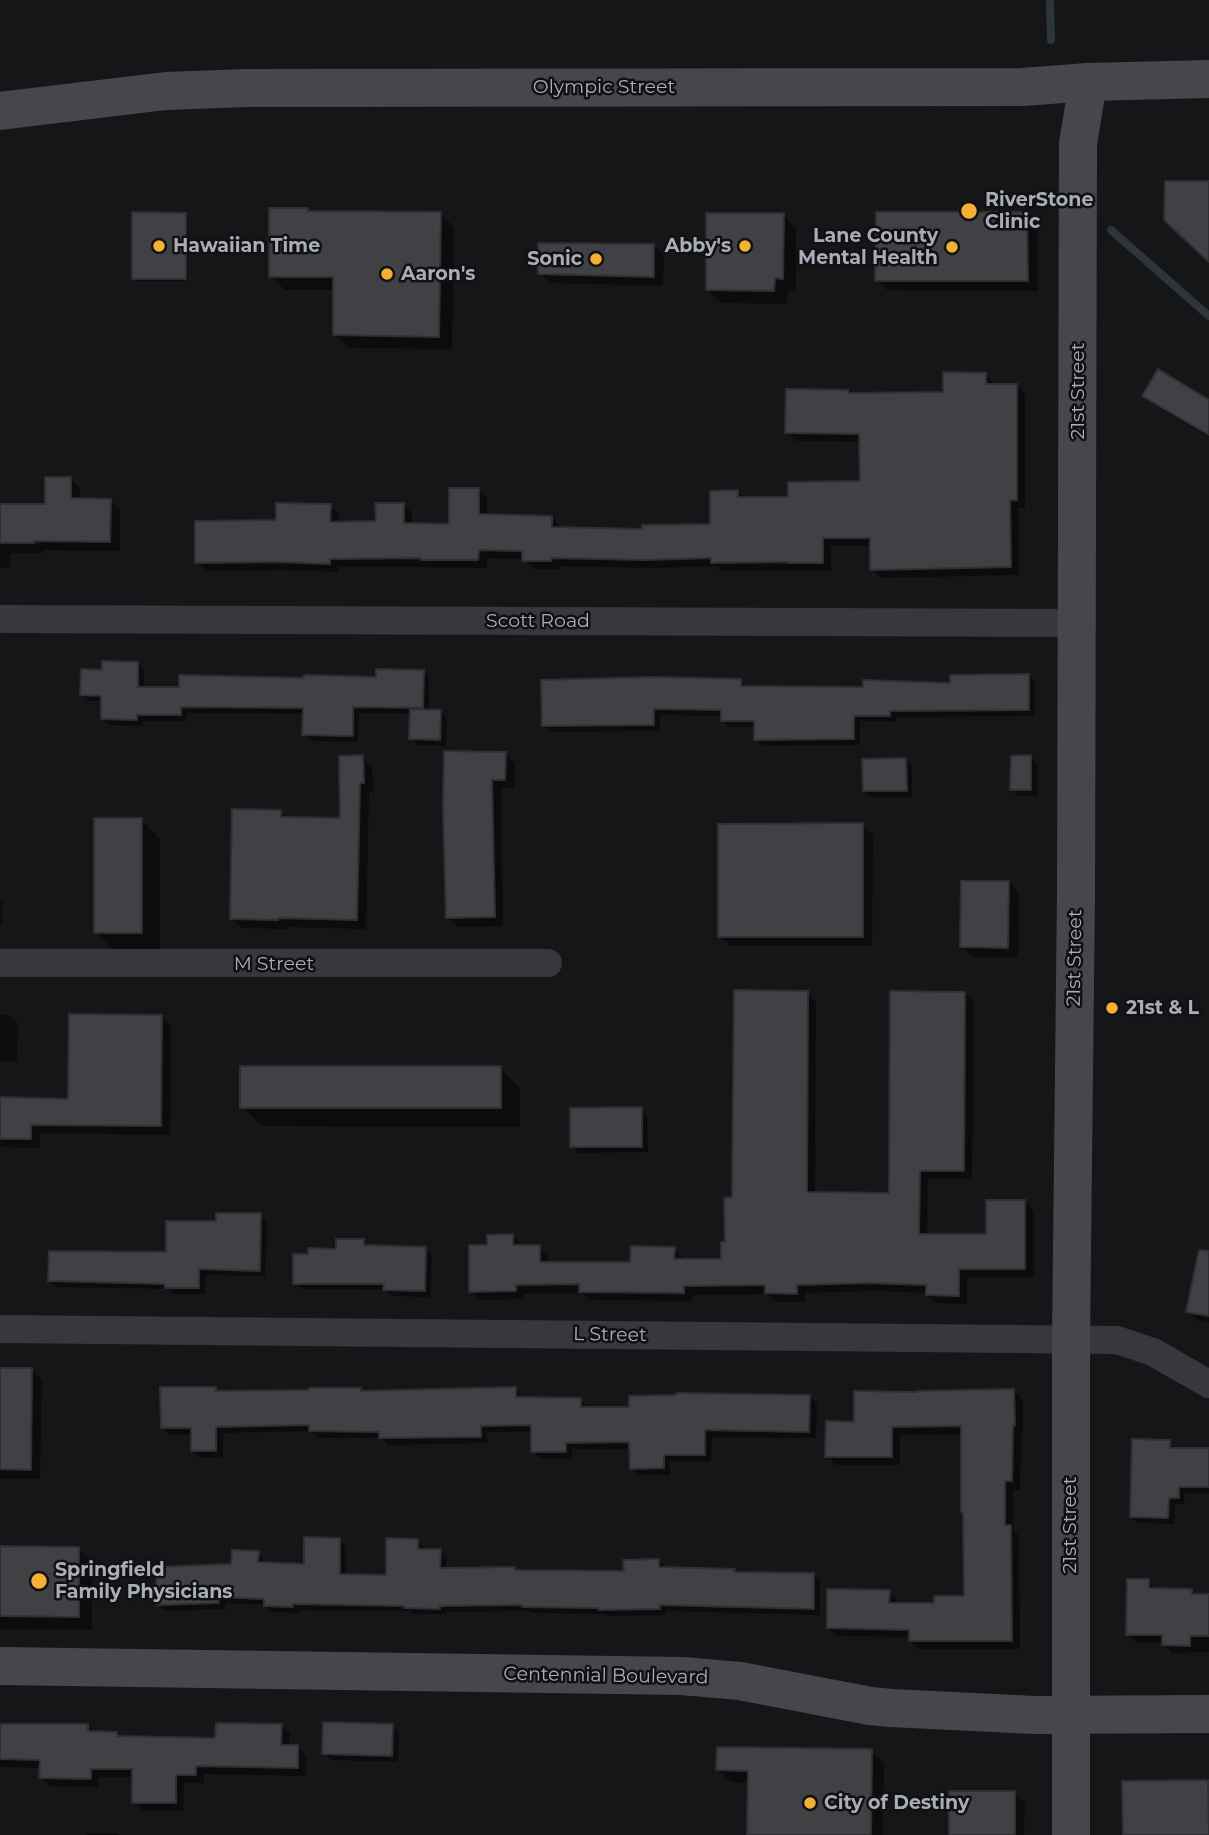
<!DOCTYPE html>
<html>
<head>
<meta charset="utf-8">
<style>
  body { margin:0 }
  canvas { display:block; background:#161618 }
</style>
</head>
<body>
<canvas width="1209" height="1835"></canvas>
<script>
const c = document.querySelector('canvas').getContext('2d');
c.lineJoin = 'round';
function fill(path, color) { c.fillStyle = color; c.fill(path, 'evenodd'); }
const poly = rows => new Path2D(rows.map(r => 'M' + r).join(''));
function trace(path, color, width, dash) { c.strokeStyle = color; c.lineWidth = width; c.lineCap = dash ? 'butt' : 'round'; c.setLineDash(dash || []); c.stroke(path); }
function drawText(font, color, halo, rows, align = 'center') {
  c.font = font + ' Montserrat,sans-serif'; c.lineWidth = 5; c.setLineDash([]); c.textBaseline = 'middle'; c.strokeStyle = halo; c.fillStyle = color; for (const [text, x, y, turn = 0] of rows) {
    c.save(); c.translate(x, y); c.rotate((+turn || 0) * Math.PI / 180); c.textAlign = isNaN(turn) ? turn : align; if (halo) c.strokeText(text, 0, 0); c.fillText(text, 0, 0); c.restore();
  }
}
const shadow = poly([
  [307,210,311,213,440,214,454,227,452,349,349,348,335,334,335,290,285,290,271,276],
  [1027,214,1037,224,1038,291,887,290,877,280],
  [185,215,188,218,188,281,137,281,134,278],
  [783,215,796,229,796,292,788,291,787,304,721,303,708,290],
  [654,246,664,256,663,286,550,283,540,273],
  [986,375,994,383,994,385,1017,386,1025,394,1025,508,1018,508,1019,575,881,578,872,569,872,546,831,546,831,571,799,571,797,570,721,571,717,566,654,568,559,566,559,569,533,569,524,559,487,558,486,568,431,568,430,567,338,567,338,572,285,570,206,571,197,562,278,522,330,505,339,514,338,523,378,523,403,504,412,513,412,525,451,525,478,490,487,498,487,516,551,517,560,526,560,529,644,531,712,525,738,492,745,499,790,498,862,483,861,442,796,441,787,432,847,392,850,394,945,393],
  [1144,395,1209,402,1209,437,1150,402],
  [70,478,80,488,80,500,110,500,120,510,120,551,43,550,43,553,10,553,10,568,0,568,0,506,46,506],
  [137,663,144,670,144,688,181,688,305,680,377,679,423,671,429,678,429,711,440,711,447,718,446,746,418,745,411,738,412,714,359,713,358,742,311,741,304,735,305,714,187,713,187,721,143,721,143,726,109,725,102,719,103,701,89,701,82,694,103,671],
  [1028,675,1035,682,1035,716,896,717,896,722,860,721,860,745,762,746,756,739,756,727,729,727,723,720,723,716,660,715,660,731,550,732,544,725,740,681,748,688,865,689,952,684],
  [505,754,515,763,514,788,501,788,503,926,457,927,448,917,445,808],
  [362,757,372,767,373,792,369,792,366,929,287,927,287,929,241,928,232,918,280,812,287,819,342,820],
  [1031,757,1037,764,1037,796,1018,796,1012,789],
  [906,760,912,766,912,797,871,797,864,791],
  [141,820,160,839,160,952,115,952,96,932],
  [862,825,873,835,872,946,730,946,719,936],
  [1009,882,1019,893,1018,958,972,957,962,947],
  [0,901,2,902,2,924,0,924],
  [807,993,816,1002,815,1194,890,1195,965,993,974,1002,972,1179,928,1179,927,1236,987,1236,1025,1202,1034,1211,1034,1277,967,1277,967,1304,936,1303,927,1293,877,1291,806,1293,805,1302,776,1302,768,1294,692,1295,692,1301,590,1300,582,1293,524,1294,524,1299,480,1300,471,1291,489,1247,513,1236,522,1245,539,1247,548,1256,548,1264,632,1264,674,1249,683,1258,683,1261,723,1261,734,1199],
  [0,1015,8,1015,18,1024,17,1062,0,1061],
  [162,1017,171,1026,170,1135,40,1133,39,1148,0,1147,0,1099,70,1101],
  [500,1068,520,1088,520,1127,262,1126,242,1107],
  [641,1109,647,1116,648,1152,578,1153,572,1146],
  [260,1215,267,1222,265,1276,205,1275,205,1294,174,1294,169,1289,56,1287,50,1281,167,1253,217,1223],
  [364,1241,370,1247,425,1249,432,1255,430,1297,392,1296,386,1290,301,1289,295,1283],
  [1209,1278,1209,1323,1197,1320,1188,1311],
  [0,1369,31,1370,42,1380,40,1479,0,1479],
  [215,1388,220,1393,360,1390,363,1393,515,1389,522,1396,522,1399,580,1399,587,1407,587,1409,631,1408,810,1396,817,1404,816,1438,712,1437,711,1461,670,1461,670,1475,638,1475,631,1468,631,1449,572,1449,572,1459,540,1458,533,1451,533,1432,487,1432,487,1443,388,1445,382,1438,318,1438,311,1431,223,1433,223,1458,200,1458,193,1451,193,1435,170,1435,162,1427],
  [1014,1391,1023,1400,1023,1434,1021,1434,1020,1490,1013,1490,1013,1530,1019,1536,1020,1649,919,1649,911,1641,911,1637,837,1636,828,1628,889,1592,898,1601,897,1605,935,1605,965,1598,964,1513,963,1512,963,1434,900,1435,900,1465,836,1465,827,1456,856,1424],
  [1169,1442,1176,1449,1209,1449,1209,1493,1185,1493,1184,1504,1175,1504,1174,1524,1139,1523,1132,1517],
  [340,1540,346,1547,346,1576,388,1576,417,1541,424,1547,424,1550,440,1551,447,1557,446,1569,514,1568,518,1572,626,1573,658,1561,665,1567,734,1571,737,1573,814,1575,820,1581,820,1615,666,1611,666,1615,607,1616,605,1614,531,1613,529,1611,446,1612,446,1614,412,1614,410,1611,299,1610,299,1613,272,1612,265,1605,225,1603,225,1609,165,1611,158,1604,258,1553,264,1560,264,1564,306,1566],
  [0,1548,78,1549,92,1562,92,1630,0,1629],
  [1148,1581,1158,1590,1192,1591,1197,1596,1209,1596,1209,1652,1172,1653,1164,1643,1136,1642,1128,1634],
  [0,1725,87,1726,94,1733,117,1734,121,1738,217,1740,281,1726,290,1734,289,1747,298,1747,306,1756,306,1776,204,1774,204,1783,184,1783,183,1811,142,1810,133,1802,134,1777,98,1777,98,1787,50,1786,41,1777,41,1768,0,1767],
  [392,1726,399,1732,398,1762,331,1760,324,1753],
  [871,1751,884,1763,883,1835,749,1835,750,1783,731,1782,718,1770],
  [1014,1793,1025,1803,1024,1835,951,1835],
  [87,1833,117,1833,119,1835,86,1835]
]);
const stream = poly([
  [1050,0,1051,40],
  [1111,230,1209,316]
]);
const building = poly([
  [1165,181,1209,181,1209,262,1164,220,1165,181],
  [269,208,308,208,308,211,441,212,439,337,333,335,333,277,269,277,269,208],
  [132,212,186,213,186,279,132,279,132,212],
  [876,212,1027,212,1028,281,875,281,876,212],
  [706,213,784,213,783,279,775,278,774,291,706,290,706,213],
  [538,243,654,244,654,277,538,274,538,243],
  [1158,369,1209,400,1209,435,1142,396,1158,369],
  [943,372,986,373,986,384,1017,384,1017,500,1010,500,1011,567,870,570,870,538,823,538,823,563,788,563,788,562,711,563,711,558,644,560,551,558,551,561,522,561,522,551,479,550,478,560,421,560,421,558,330,559,330,564,276,562,195,563,195,521,276,520,276,503,331,504,330,522,376,521,375,503,404,503,404,523,449,524,449,488,479,488,479,514,552,516,552,527,642,529,642,525,710,524,710,491,738,490,738,497,788,497,788,482,860,481,859,434,785,433,786,389,848,390,848,393,943,392,943,372],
  [45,477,71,477,71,498,111,499,110,542,34,541,34,543,0,543,0,504,45,504,45,477],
  [102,661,138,662,138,687,179,687,179,675,304,678,304,675,376,677,376,669,424,670,423,708,353,707,353,736,302,735,303,708,181,707,181,715,137,715,137,720,101,719,101,696,80,695,81,669,102,670,102,661],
  [1029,674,1029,710,890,711,890,716,854,716,854,739,754,740,754,721,721,721,721,710,654,709,654,725,542,726,541,680,653,677,741,679,741,686,863,687,863,680,950,683,950,675,1029,674],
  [410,709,441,710,440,740,409,739,410,709],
  [444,751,506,752,505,780,492,780,495,917,446,918,443,808,444,751],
  [363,755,364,783,360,783,357,920,278,918,278,920,230,919,232,809,281,810,281,817,340,818,339,756,363,755],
  [1031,755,1031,790,1010,790,1011,756,1031,755],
  [906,758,907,791,863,791,862,759,906,758],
  [94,818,142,818,142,933,94,933,94,818],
  [863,823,863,937,718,937,718,824,863,823],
  [961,881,1009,881,1008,948,960,947,961,881],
  [734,990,808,991,807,1192,889,1193,890,991,965,992,964,1171,920,1171,919,1234,986,1234,986,1200,1025,1200,1025,1269,959,1269,959,1296,926,1295,926,1285,867,1283,797,1285,797,1294,765,1293,765,1285,684,1286,684,1293,579,1292,579,1284,516,1285,516,1291,469,1292,469,1245,487,1245,487,1235,513,1234,513,1245,540,1245,540,1262,630,1262,631,1246,675,1247,674,1259,721,1259,721,1242,725,1242,724,1198,732,1197,734,990],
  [69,1014,162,1015,161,1126,31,1125,31,1139,0,1139,0,1097,68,1099,69,1014],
  [240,1066,501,1066,501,1108,240,1108,240,1066],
  [642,1107,642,1147,570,1147,570,1108,642,1107],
  [216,1213,261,1213,260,1271,199,1269,199,1288,165,1288,165,1284,48,1281,49,1251,166,1252,166,1221,216,1221,216,1213],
  [336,1239,364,1239,364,1245,426,1247,425,1291,383,1290,384,1284,293,1284,293,1254,308,1254,308,1248,336,1249,336,1239],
  [1199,1250,1209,1251,1209,1316,1186,1312,1199,1250],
  [0,1368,32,1368,31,1470,0,1469,0,1368],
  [160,1387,216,1387,216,1391,309,1390,309,1388,361,1388,361,1391,516,1387,516,1397,581,1398,581,1407,629,1407,629,1396,676,1395,676,1393,810,1395,809,1432,705,1430,705,1455,664,1455,664,1468,630,1469,629,1442,566,1443,566,1452,531,1452,531,1425,481,1426,481,1437,379,1438,379,1432,309,1431,309,1425,216,1427,216,1451,191,1451,191,1428,161,1428,160,1387],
  [1014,1389,1015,1425,1013,1426,1012,1481,1005,1481,1005,1525,1011,1525,1012,1641,909,1641,909,1630,827,1628,827,1589,890,1590,889,1603,934,1603,934,1596,964,1596,963,1512,961,1512,961,1426,892,1427,892,1457,825,1457,826,1421,854,1422,854,1391,917,1392,917,1391,1014,1389],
  [1132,1439,1170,1440,1170,1448,1209,1448,1209,1487,1179,1487,1179,1498,1169,1498,1168,1518,1130,1517,1132,1439],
  [304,1537,340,1538,340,1574,386,1575,386,1538,418,1539,418,1549,441,1549,440,1568,515,1567,515,1570,624,1571,623,1560,659,1559,659,1567,735,1569,734,1572,814,1573,814,1609,660,1605,660,1609,599,1610,598,1608,522,1607,522,1605,440,1606,440,1609,404,1608,404,1606,293,1604,293,1607,264,1606,264,1599,219,1597,219,1603,157,1605,156,1567,231,1564,232,1550,259,1551,258,1562,304,1564,304,1537],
  [0,1546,79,1547,79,1617,0,1616,0,1546],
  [1127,1579,1149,1579,1149,1588,1192,1589,1192,1594,1209,1594,1209,1636,1190,1636,1190,1646,1162,1645,1162,1635,1126,1635,1127,1579],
  [323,1722,393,1724,392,1756,322,1754,323,1722],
  [216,1723,282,1724,281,1745,298,1745,298,1768,196,1766,196,1775,176,1775,176,1803,132,1803,132,1769,91,1769,91,1779,39,1778,40,1760,0,1759,0,1724,88,1724,88,1731,117,1732,117,1736,215,1738,216,1723],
  [717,1747,872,1749,871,1835,747,1835,748,1771,716,1770,717,1747],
  [1208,1780,1209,1835,1123,1835,1122,1781,1208,1780],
  [949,1791,1015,1791,1015,1835,949,1835,949,1791]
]);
const street = poly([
  [0,619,1076,623],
  [0,963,548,963],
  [0,1329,1117,1340,1153,1352,1209,1384]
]);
const secondary = poly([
  [0,111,166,91,247,88,1023,87,1088,82,1209,79],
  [0,1666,682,1676,740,1681,870,1706,891,1708,1035,1715,1209,1714],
  [1071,1835,1071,1340,1076,893,1078,144,1088,82]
]);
const markers = [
  [969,211,9,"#f2b134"],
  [159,246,7,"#f2b134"],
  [745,246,7,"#f2b134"],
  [952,247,7,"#f2b134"],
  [596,259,7,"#f2b134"],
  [387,274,7,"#f2b134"],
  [1112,1008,7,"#f2b134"],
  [39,1581,9,"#f2b134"],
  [810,1803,7,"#f2b134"]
];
const streetNames = [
  ["Olympic Street",604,87],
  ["21st Street",1078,391,-90],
  ["Scott Road",538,621],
  ["21st Street",1075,958,-89],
  ["M Street",274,964],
  ["L Street",610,1335,1],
  ["21st Street",1070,1525,-90],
  ["Centennial Boulevard",606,1676,1]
];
const poiNames = [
  ["RiverStone",985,200],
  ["Clinic",985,222],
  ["Lane County",938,236,"right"],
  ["Mental Health",938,258,"right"],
  ["Hawaiian Time",173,246],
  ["Abby's",731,246,"right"],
  ["Sonic",582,259,"right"],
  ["Aaron's",401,274],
  ["21st & L",1126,1008],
  ["Springfield",55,1570],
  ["Family Physicians",55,1592],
  ["City of Destiny",824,1803]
];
fill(shadow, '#0007');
trace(stream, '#2c353c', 8);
fill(building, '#404145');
trace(building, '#303034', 2);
trace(street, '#37383d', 28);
trace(secondary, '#45474d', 38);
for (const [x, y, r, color] of markers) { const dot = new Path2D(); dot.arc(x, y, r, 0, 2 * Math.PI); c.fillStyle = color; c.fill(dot); trace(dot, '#111113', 2.5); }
drawText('19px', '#a8adb8', '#111113', streetNames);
drawText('bold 19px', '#a8adb8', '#111113', poiNames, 'left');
</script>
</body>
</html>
